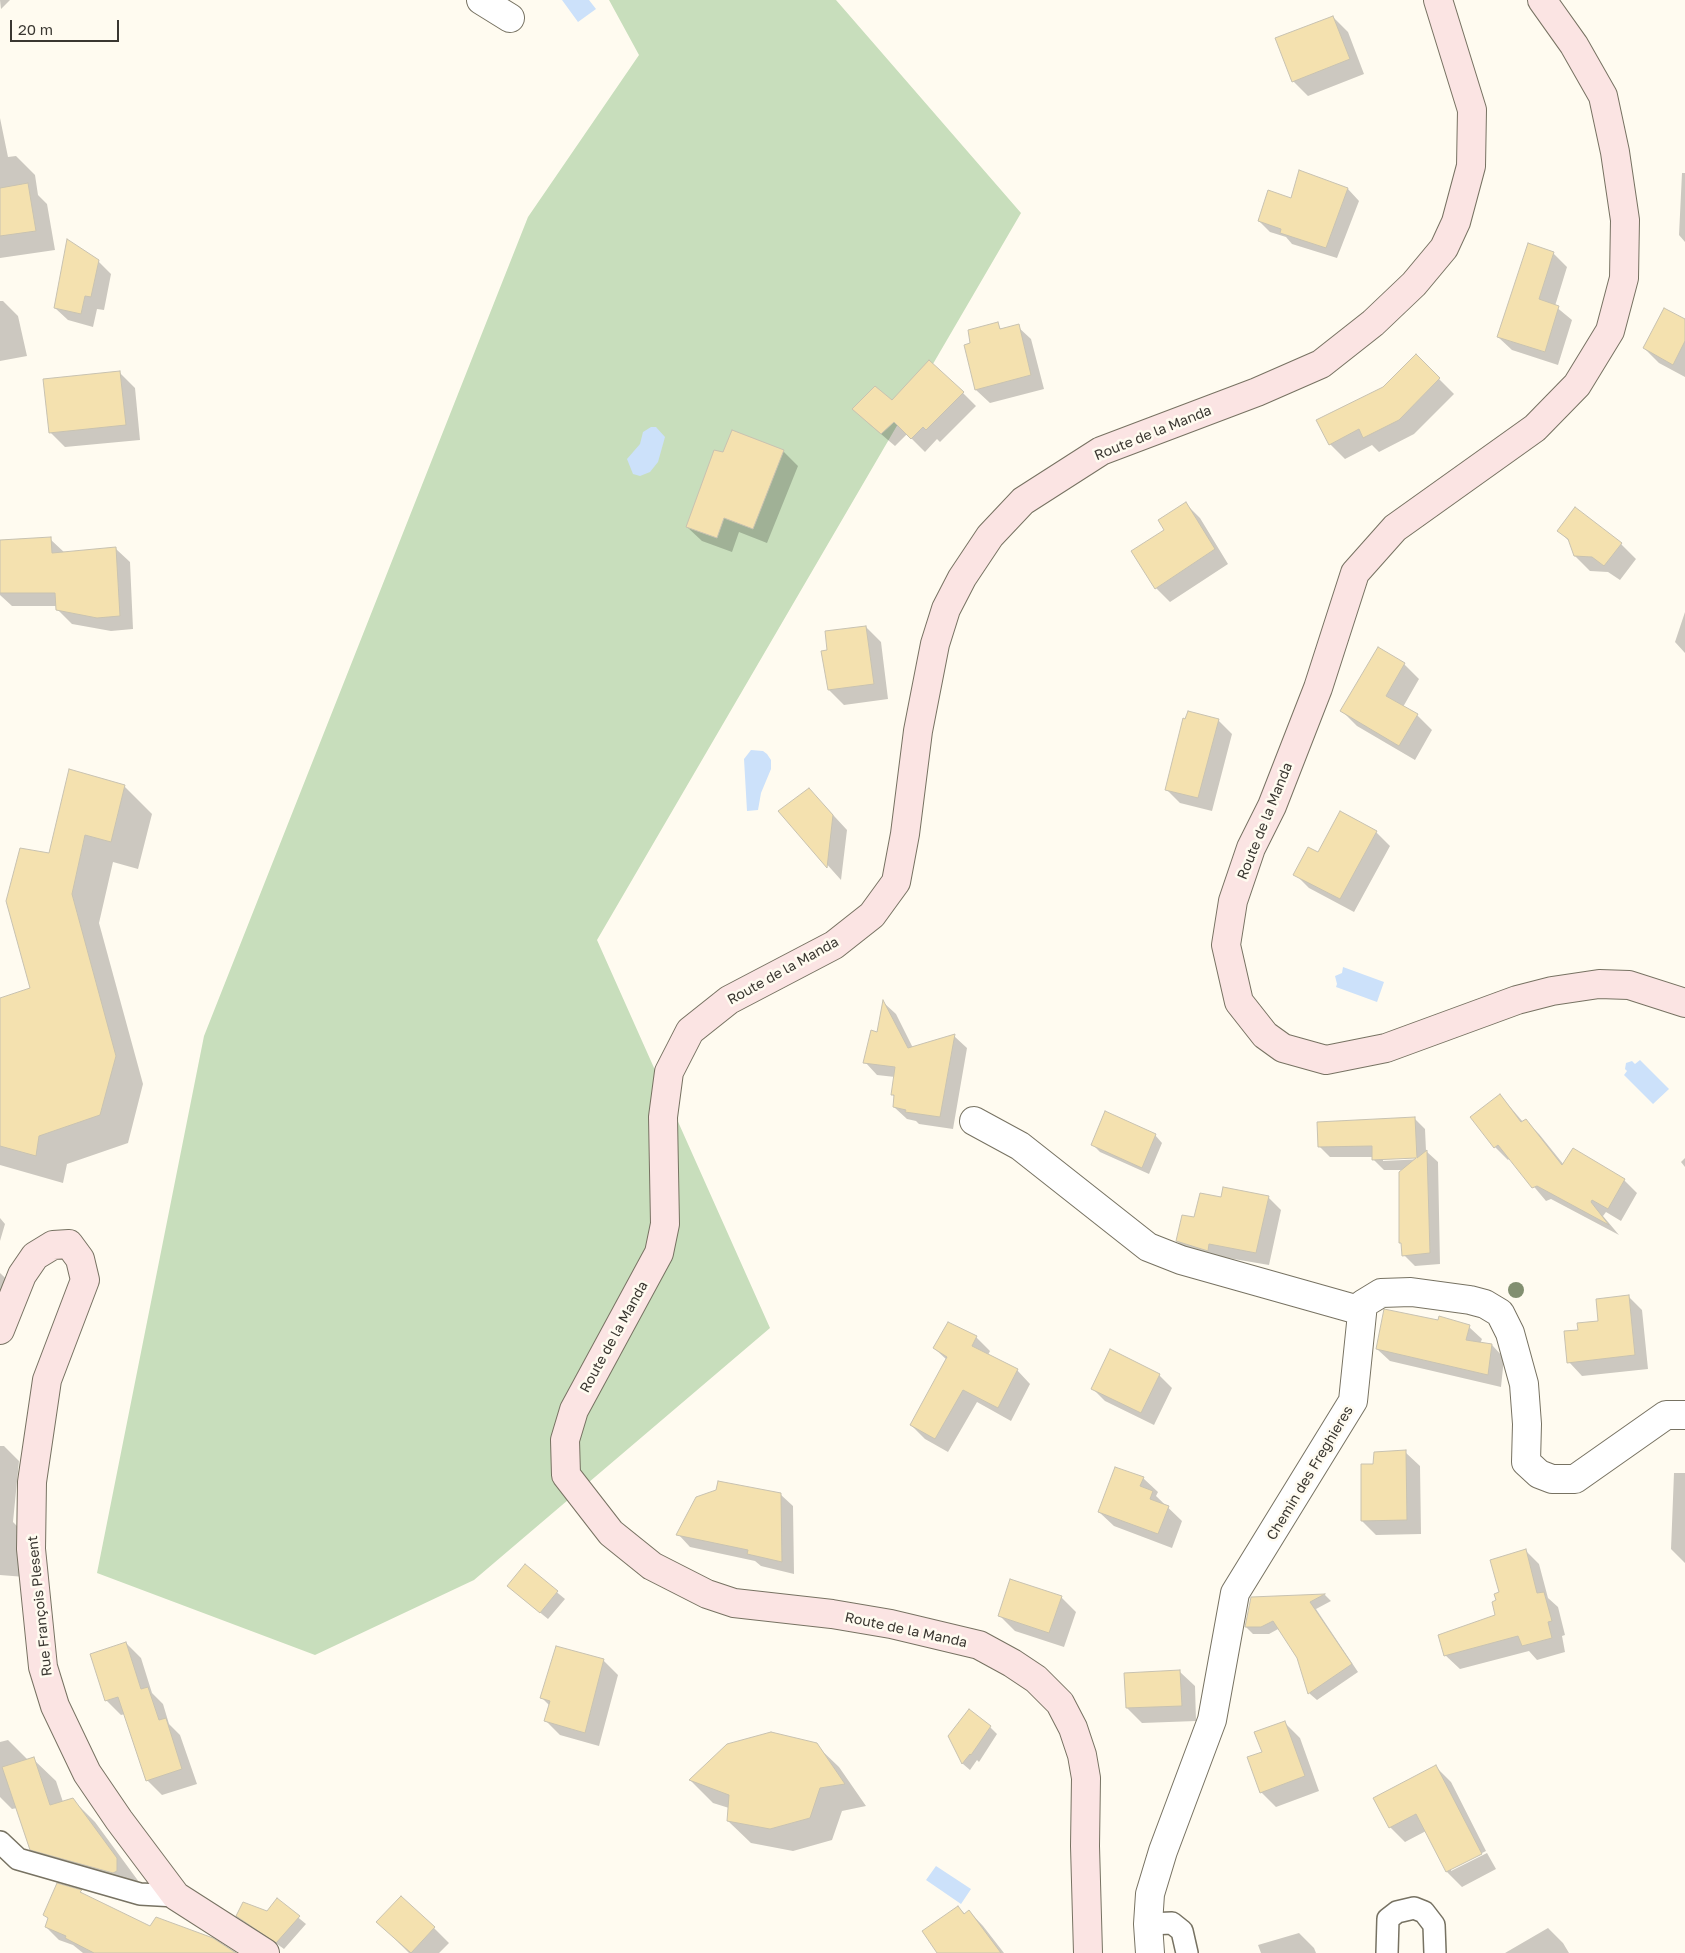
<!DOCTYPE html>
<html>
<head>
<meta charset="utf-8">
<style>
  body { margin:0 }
  #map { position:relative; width:1685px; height:1953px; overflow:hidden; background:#fffbf0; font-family:"Golos Text",sans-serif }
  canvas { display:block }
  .scale { position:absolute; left:10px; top:20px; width:109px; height:22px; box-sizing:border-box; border:2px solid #3a3731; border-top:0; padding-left:6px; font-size:15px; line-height:18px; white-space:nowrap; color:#3a3731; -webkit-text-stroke:4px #fffbf0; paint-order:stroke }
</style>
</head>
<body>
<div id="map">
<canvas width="1685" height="1953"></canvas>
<div class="scale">20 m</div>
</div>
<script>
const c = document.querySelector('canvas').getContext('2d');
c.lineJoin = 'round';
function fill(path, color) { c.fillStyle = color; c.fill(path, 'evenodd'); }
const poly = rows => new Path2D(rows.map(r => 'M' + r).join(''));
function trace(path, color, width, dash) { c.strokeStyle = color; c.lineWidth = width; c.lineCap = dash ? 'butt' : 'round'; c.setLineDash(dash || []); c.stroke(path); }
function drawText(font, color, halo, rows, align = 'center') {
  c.font = font + ' "Golos Text",sans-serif'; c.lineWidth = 5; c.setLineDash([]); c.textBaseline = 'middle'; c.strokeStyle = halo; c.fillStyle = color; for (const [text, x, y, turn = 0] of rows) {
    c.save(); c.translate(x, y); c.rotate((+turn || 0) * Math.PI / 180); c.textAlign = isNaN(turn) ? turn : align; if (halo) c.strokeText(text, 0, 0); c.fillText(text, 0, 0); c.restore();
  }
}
const green = poly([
  [609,0,836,0,1021,213,597,940,770,1328,474,1580,315,1655,97,1573,204,1036,528,217,639,55]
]);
const water = poly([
  [562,0,589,0,596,9,578,22],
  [651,427,656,427,665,437,658,462,650,472,640,476,633,474,627,459,640,444,643,432],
  [751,750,763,751,767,754,771,760,771,769,761,793,758,810,747,811,744,759],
  [1343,967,1384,982,1377,1002,1336,987,1337,984,1335,976,1342,973],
  [1640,1060,1669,1089,1653,1104,1624,1075,1627,1071,1625,1069,1626,1063,1632,1061,1635,1064],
  [936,1866,971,1889,961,1904,926,1880]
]);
const shadow = poly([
  [0,0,10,0,1,9],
  [1333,17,1348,32,1364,74,1308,96,1293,81],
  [0,118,8,157,16,156,35,175,38,195,47,204,55,250,0,258],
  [1300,172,1348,189,1359,201,1337,258,1292,244,1286,237,1270,232,1259,221,1291,200],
  [1682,173,1685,173,1685,242,1679,235],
  [1553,253,1567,267,1555,306,1572,320,1558,365,1512,350,1498,337],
  [98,261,111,274,104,310,97,309,93,327,68,320,55,308],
  [0,301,3,301,18,316,27,356,0,361],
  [1685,321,1685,377,1659,363,1644,348],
  [996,324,1002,330,1017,326,1031,339,1044,389,990,403,976,390,972,344],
  [1416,356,1454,394,1414,434,1379,452,1372,445,1345,459,1330,444],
  [120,373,135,388,140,440,65,447,50,432],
  [963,393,976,406,940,442,937,439,925,452,907,434,895,446,867,422,892,401],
  [783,451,798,466,767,543,739,532,732,552,702,541,687,527,723,453],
  [1186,504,1200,518,1228,564,1170,602,1156,588],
  [1559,531,1621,544,1636,559,1620,580,1608,572,1590,571,1575,556,1571,543],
  [50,539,65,553,116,549,130,562,133,629,111,631,72,624,58,610,57,606,12,606,0,595,0,541],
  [1685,612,1685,653,1675,642],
  [866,627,881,642,888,699,844,705,829,690,828,650],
  [1404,664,1419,679,1403,707,1417,715,1432,730,1415,760,1357,726,1342,711],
  [1218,720,1232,734,1212,811,1180,803,1166,789],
  [124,786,152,814,138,869,113,862,99,923,143,1084,128,1143,67,1164,63,1183,0,1165,0,999,32,989,50,854],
  [823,804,847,830,841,880,780,812],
  [1376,832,1390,846,1354,912,1309,888,1295,874,1319,854],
  [884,1003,896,1014,913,1048,954,1036,967,1048,953,1129,919,1124,916,1121,907,1119,894,1107,895,1097,892,1094,895,1077,877,1075,865,1062,878,1033],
  [1500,1095,1523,1122,1526,1121,1539,1134,1564,1165,1624,1180,1637,1193,1621,1221,1606,1212,1603,1216,1619,1235,1551,1199,1546,1201,1510,1158,1508,1160,1495,1147],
  [1414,1118,1425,1129,1426,1151,1438,1162,1440,1264,1415,1266,1404,1255,1404,1170,1384,1170,1373,1159,1374,1157,1330,1157,1319,1146],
  [1423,1157,1423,1159,1383,1161,1383,1158],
  [1155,1135,1162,1143,1149,1174,1100,1152,1092,1144],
  [1685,1158,1685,1167,1681,1162],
  [1268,1197,1281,1210,1269,1265,1222,1257,1221,1264,1190,1254,1177,1241,1195,1218,1222,1199],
  [0,1218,5,1224,0,1241],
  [0,1273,18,1290,0,1339],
  [1628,1296,1642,1310,1648,1369,1582,1376,1569,1362,1580,1331,1599,1322],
  [1469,1327,1482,1339,1480,1344,1492,1345,1504,1358,1501,1387,1390,1361,1377,1349],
  [976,1337,990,1351,988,1355,1017,1370,1030,1384,1011,1421,977,1402,948,1452,925,1439,911,1425,947,1360,934,1348],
  [1159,1375,1172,1388,1154,1425,1105,1401,1092,1388],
  [0,1446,4,1446,19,1461,13,1522,20,1529,25,1577,0,1575],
  [1405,1452,1420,1466,1421,1534,1376,1535,1362,1521,1374,1465],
  [1674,1473,1685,1473,1685,1563,1671,1549],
  [1143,1478,1158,1492,1156,1496,1182,1521,1172,1548,1114,1526,1099,1512],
  [780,1494,793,1506,794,1574,761,1566,755,1561,690,1547,678,1534],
  [1525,1550,1539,1564,1548,1598,1558,1607,1565,1635,1562,1636,1565,1652,1537,1660,1529,1651,1460,1669,1445,1655,1497,1616,1498,1600],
  [525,1566,565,1599,548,1619,516,1593],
  [1325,1595,1331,1601,1316,1609,1358,1672,1317,1700,1310,1694,1299,1657,1280,1628,1269,1634,1253,1634,1246,1627,1252,1598],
  [1061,1597,1076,1612,1064,1647,1015,1631,1000,1616],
  [126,1643,141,1658,152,1693,163,1704,169,1724,180,1735,197,1784,162,1795,147,1780,125,1714,121,1715,106,1700],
  [603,1660,618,1675,599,1746,560,1735,546,1721,550,1706,542,1698],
  [1180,1672,1195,1686,1196,1721,1142,1723,1127,1708],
  [1285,1723,1300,1738,1319,1791,1276,1807,1261,1792,1263,1753],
  [990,1727,997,1734,979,1762,977,1760,970,1770,963,1764,949,1736],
  [8,1740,28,1760,33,1759,56,1781,63,1802,72,1799,95,1822,139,1882,139,1893,54,1872,31,1849,17,1808,12,1809,0,1797,0,1742],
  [816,1745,839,1767,866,1806,842,1811,832,1840,793,1851,751,1843,728,1821,729,1808,713,1803,691,1781],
  [1436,1767,1451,1782,1486,1851,1451,1869,1451,1871,1487,1853,1496,1869,1462,1887,1447,1872,1426,1831,1405,1842,1390,1827],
  [58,1885,81,1892,86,1896,151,1928,234,1953,83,1953,73,1945,59,1940,46,1927,49,1919,45,1915],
  [277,1900,306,1924,284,1949,238,1916,268,1912],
  [958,1907,965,1914,969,1911,983,1926,1004,1953,939,1953],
  [378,1922,434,1928,449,1943,439,1953,409,1953],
  [1548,1928,1563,1943,1569,1953,1505,1953],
  [1299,1933,1314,1948,1316,1953,1261,1953,1258,1945]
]);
const building = poly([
  [1333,16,1350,59,1292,82,1275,38,1333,16],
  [1299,170,1348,188,1326,248,1280,233,1281,229,1258,221,1268,190,1291,198,1299,170],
  [28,183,36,231,0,236,0,188,28,183],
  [67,239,99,260,91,297,85,296,81,314,54,308,67,239],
  [1528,243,1554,252,1539,299,1559,306,1545,352,1497,337,1528,243],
  [1664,308,1685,319,1685,341,1673,365,1643,348,1664,308],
  [998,322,1000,329,1019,324,1031,375,975,390,964,345,970,343,968,330,998,322],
  [1416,354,1440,378,1399,420,1363,438,1359,429,1329,445,1316,420,1383,387,1416,354],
  [929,360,964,392,926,430,923,427,911,439,894,422,881,434,852,409,875,386,892,400,929,360],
  [120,371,126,425,49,433,43,379,120,371],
  [732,430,784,450,753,529,724,518,717,538,686,527,714,450,723,452,732,430],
  [1186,502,1215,549,1155,589,1131,551,1164,530,1158,520,1186,502],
  [1575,507,1622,543,1604,566,1592,557,1574,556,1568,539,1557,531,1575,507],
  [51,537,52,553,116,547,120,616,97,618,56,610,55,593,0,593,0,540,51,537],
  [866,626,874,684,828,690,821,651,827,650,825,631,866,626],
  [1378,647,1405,663,1386,696,1418,714,1399,746,1340,711,1378,647],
  [1188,711,1219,719,1198,798,1165,790,1183,718,1185,719,1188,711],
  [69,769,125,785,111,842,85,835,72,894,116,1056,100,1115,39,1136,36,1156,0,1146,0,998,30,988,6,901,20,848,49,853,69,769],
  [809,788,833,815,827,868,778,811,809,788],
  [1340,811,1377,831,1340,899,1293,875,1308,847,1318,852,1340,811],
  [883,1000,908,1048,955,1034,940,1117,905,1112,906,1110,893,1107,894,1095,891,1095,895,1067,863,1063,871,1030,877,1032,883,1000],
  [1500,1094,1521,1122,1526,1119,1562,1165,1573,1148,1625,1179,1608,1209,1592,1200,1591,1202,1609,1225,1537,1186,1532,1188,1498,1145,1494,1148,1470,1117,1500,1094],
  [1105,1111,1156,1134,1142,1168,1091,1145,1105,1111],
  [1415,1117,1417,1158,1427,1150,1430,1253,1402,1256,1401,1243,1399,1243,1399,1172,1416,1158,1372,1160,1372,1146,1318,1147,1317,1122,1415,1117],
  [1223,1187,1269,1196,1256,1253,1209,1244,1208,1251,1176,1241,1182,1215,1194,1217,1200,1193,1221,1197,1223,1187],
  [1629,1295,1635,1355,1567,1363,1564,1331,1578,1330,1577,1323,1598,1321,1596,1299,1629,1295],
  [1384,1309,1438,1320,1439,1316,1470,1325,1466,1340,1492,1344,1488,1375,1376,1349,1384,1309],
  [948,1322,977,1336,972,1346,1018,1369,998,1408,963,1390,935,1439,910,1425,947,1357,933,1348,948,1322],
  [1110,1349,1160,1374,1141,1413,1091,1389,1110,1349],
  [1406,1450,1407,1520,1361,1521,1361,1464,1373,1464,1374,1452,1406,1450],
  [1115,1467,1144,1477,1140,1486,1153,1491,1150,1499,1169,1506,1158,1534,1098,1512,1115,1467],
  [718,1481,781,1493,782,1562,747,1554,748,1550,676,1535,696,1497,716,1490,718,1481],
  [1526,1549,1537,1593,1544,1592,1552,1621,1548,1622,1552,1638,1522,1646,1518,1636,1444,1656,1438,1635,1495,1615,1492,1602,1496,1600,1494,1594,1499,1592,1490,1560,1526,1549],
  [525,1564,558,1591,540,1613,507,1586,525,1564],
  [1010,1579,1062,1596,1049,1633,998,1616,1010,1579],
  [1325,1594,1310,1602,1352,1664,1308,1694,1297,1658,1273,1621,1261,1627,1245,1627,1251,1597,1325,1594],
  [126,1642,141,1689,148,1687,159,1720,166,1718,182,1769,146,1781,118,1697,105,1701,90,1654,126,1642],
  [556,1646,604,1659,585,1733,544,1721,550,1701,540,1698,556,1646],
  [1180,1670,1182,1706,1126,1708,1124,1673,1180,1670],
  [969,1709,991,1726,971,1755,970,1754,962,1764,948,1736,969,1709],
  [1285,1721,1305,1776,1260,1793,1247,1757,1262,1752,1254,1732,1285,1721],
  [771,1732,817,1743,845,1784,820,1788,810,1818,770,1829,727,1821,729,1795,689,1780,727,1744,771,1732],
  [34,1757,50,1805,73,1798,117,1858,117,1871,113,1873,30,1850,2,1767,34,1757],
  [1436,1765,1482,1854,1446,1872,1416,1814,1389,1828,1373,1798,1436,1765],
  [57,1883,82,1890,80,1892,150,1926,156,1917,213,1938,236,1953,94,1953,65,1938,66,1936,45,1927,48,1918,43,1915,57,1883],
  [401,1896,435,1927,411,1953,376,1922,401,1896],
  [277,1898,300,1916,276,1943,236,1916,243,1902,267,1911,277,1898],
  [958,1906,964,1914,969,1910,1001,1953,937,1953,922,1931,958,1906]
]);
const service = poly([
  [0,1842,18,1859,140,1894,176,1896],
  [1148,1924,1172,1923,1182,1931,1187,1953],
  [1387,1953,1388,1919,1397,1912,1414,1908,1424,1912,1434,1925,1435,1953]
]);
const minor = poly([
  [481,0,510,18],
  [974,1121,1020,1146,1148,1247,1181,1260,1362,1311],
  [1150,1953,1148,1924,1150,1894,1163,1851,1212,1720,1235,1593,1353,1401,1363,1304,1381,1293,1411,1292,1470,1300,1485,1304,1500,1313,1510,1333,1524,1384,1527,1424,1526,1462,1539,1474,1552,1479,1575,1479,1666,1415,1685,1415]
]);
const secondary = poly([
  [1542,0,1574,45,1603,96,1615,152,1625,220,1624,278,1610,331,1577,385,1535,428,1395,528,1355,573,1318,688,1272,806,1251,848,1233,901,1226,945,1239,1002,1265,1035,1283,1048,1326,1060,1386,1048,1517,1000,1552,991,1599,984,1629,985,1685,1003],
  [0,1330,22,1275,35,1256,53,1245,69,1244,80,1259,85,1280,47,1380,32,1482,31,1549,43,1667,55,1706,87,1773,119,1820,176,1896,265,1953],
  [1088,1953,1085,1846,1086,1778,1082,1755,1073,1728,1060,1703,1036,1679,1012,1663,979,1645,891,1624,832,1614,734,1603,707,1594,652,1566,611,1533,566,1475,565,1440,574,1410,659,1253,665,1224,663,1117,669,1072,690,1031,729,1000,834,945,872,915,896,882,905,834,918,731,935,644,946,609,962,578,990,536,1023,501,1101,451,1257,392,1321,364,1373,323,1414,284,1444,248,1456,222,1471,166,1472,110,1438,0]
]);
const trees = [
  [1516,1290]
];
const streetNames = [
  ["Route de la Manda",1153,433,-22],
  ["Route de la Manda",1265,821,-68],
  ["Route de la Manda",783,971,-29],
  ["Route de la Manda",614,1337,-61],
  ["Chemin des Freghieres",1310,1473,-59],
  ["Rue François Plesent",40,1606,-96],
  ["Route de la Manda",906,1630,12]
];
fill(green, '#c8debc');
fill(water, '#cce1fa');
fill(shadow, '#0003');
fill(building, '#f4e1af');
trace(building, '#c8c2b1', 1);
trace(service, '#777262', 24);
trace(minor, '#777262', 30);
trace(secondary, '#777262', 30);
trace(service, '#fff', 21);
trace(minor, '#fff', 28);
trace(secondary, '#fbe4e3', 28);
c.fillStyle = '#828f70';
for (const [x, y] of trees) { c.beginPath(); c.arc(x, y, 8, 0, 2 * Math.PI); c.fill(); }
drawText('14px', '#3a3731', '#fffbf0', streetNames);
</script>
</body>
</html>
